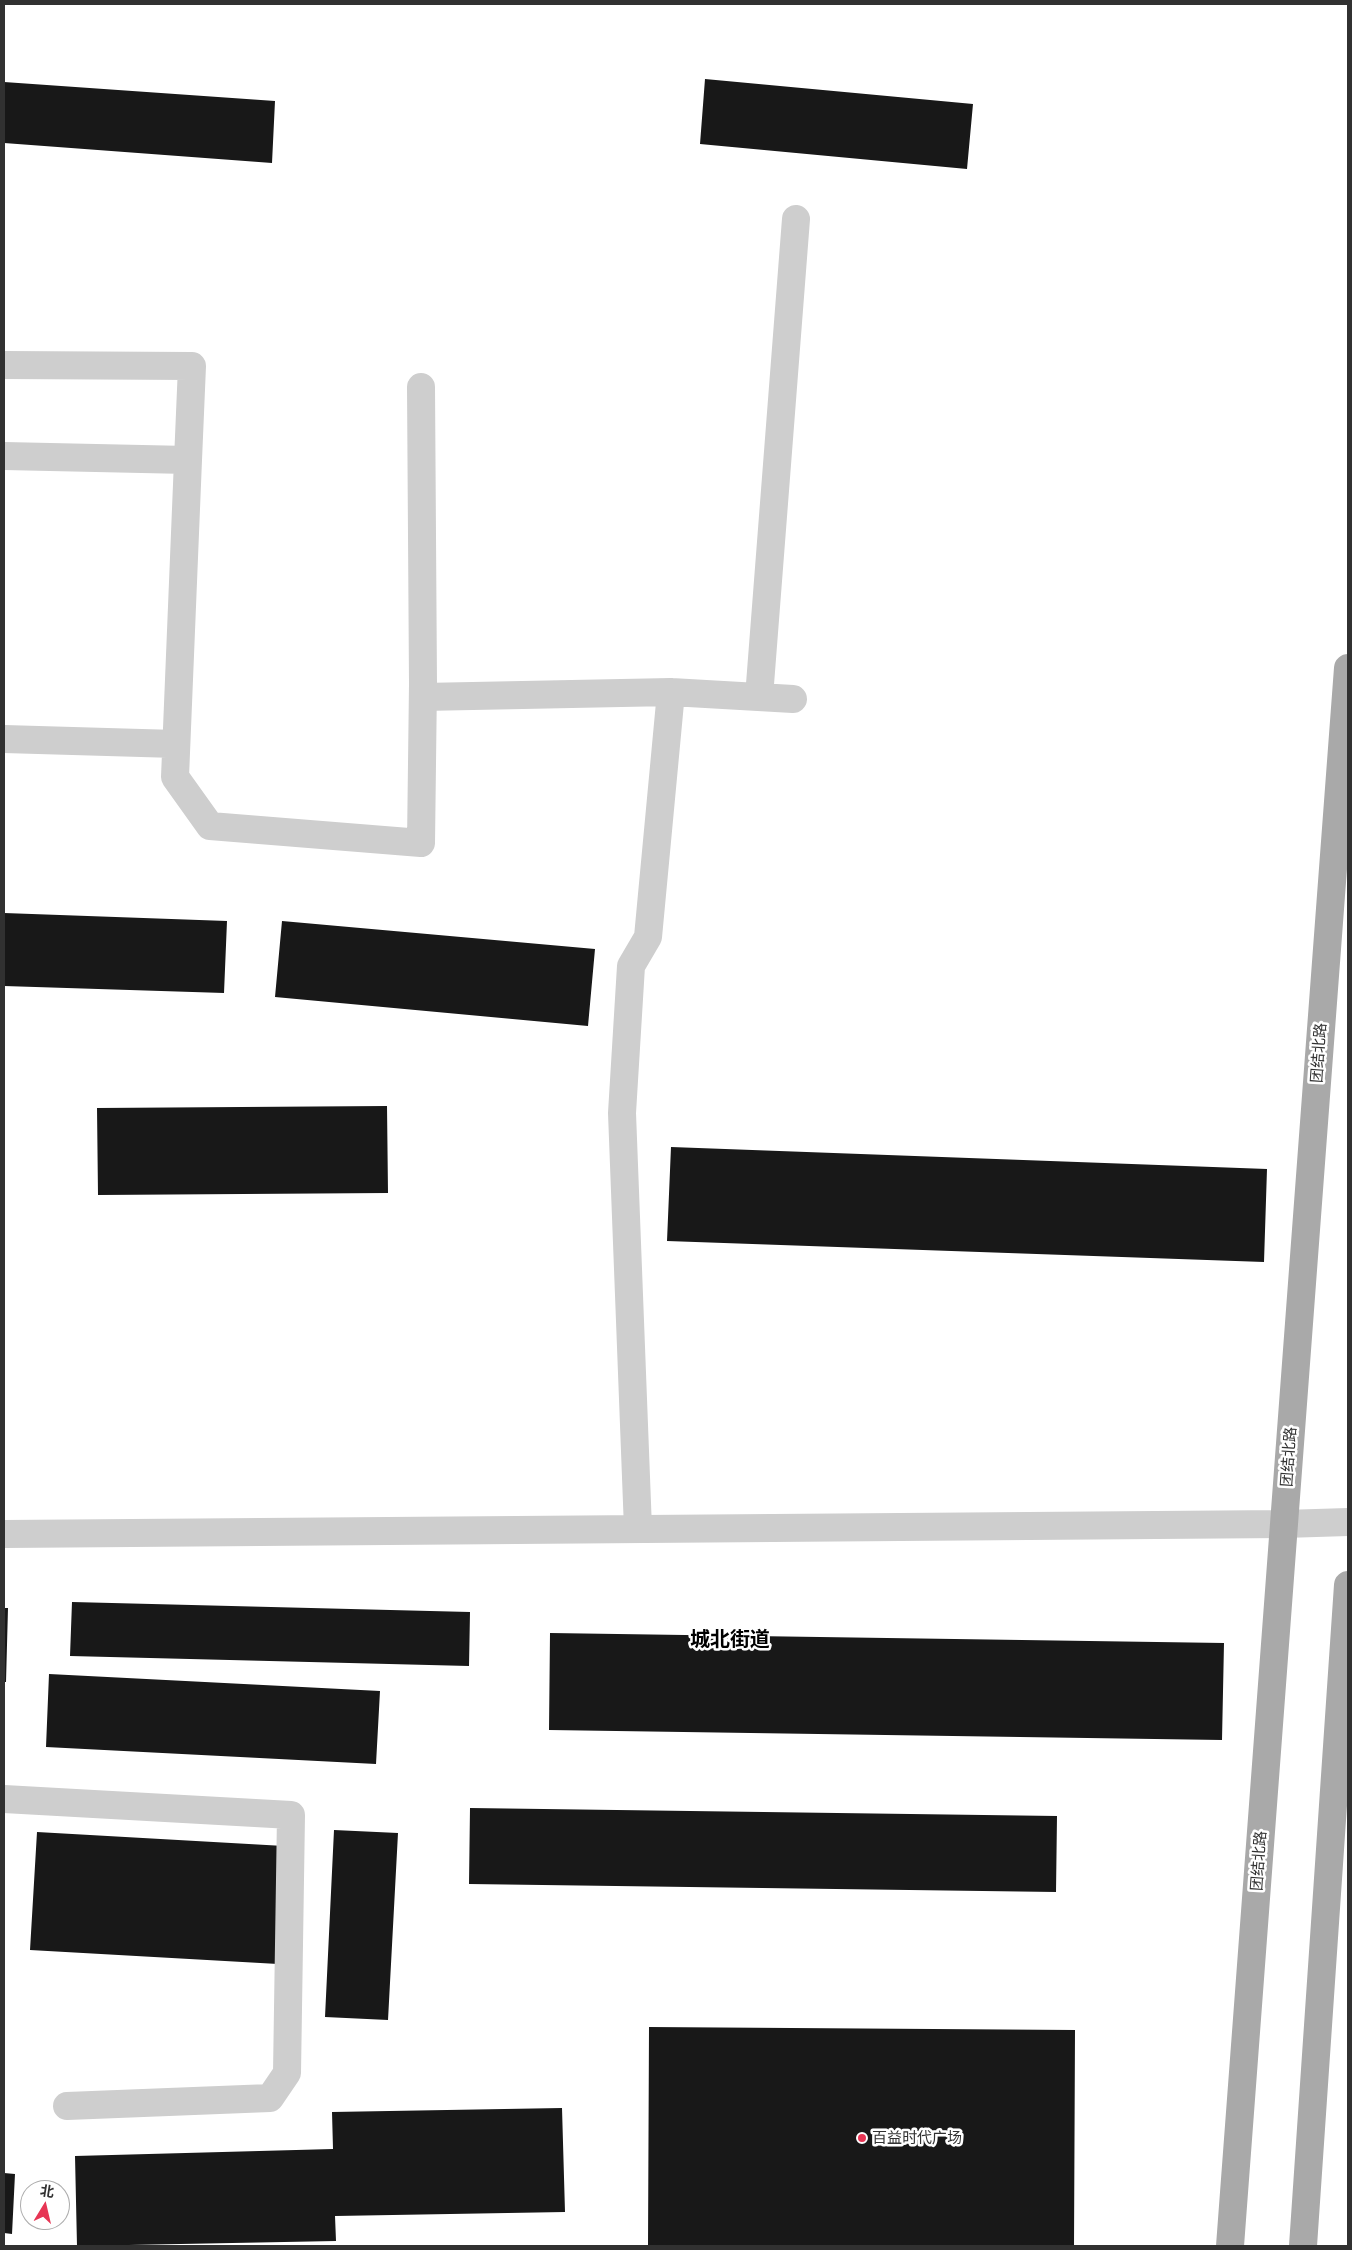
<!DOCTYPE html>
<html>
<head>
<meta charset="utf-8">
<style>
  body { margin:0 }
  #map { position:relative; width:1352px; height:2250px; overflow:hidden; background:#fff; font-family:"Public Sans","Noto Sans SC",sans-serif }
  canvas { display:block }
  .frame { position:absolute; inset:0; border:5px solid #313131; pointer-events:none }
  .north { position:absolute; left:20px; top:2180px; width:50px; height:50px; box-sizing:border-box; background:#fff; border:1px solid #adadad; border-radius:50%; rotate:9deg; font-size:14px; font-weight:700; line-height:20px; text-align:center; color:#313131 }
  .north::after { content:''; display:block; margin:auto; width:18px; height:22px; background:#e73554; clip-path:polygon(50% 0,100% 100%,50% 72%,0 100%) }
</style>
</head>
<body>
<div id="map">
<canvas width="1352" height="2250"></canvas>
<div class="frame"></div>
<div class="north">北</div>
</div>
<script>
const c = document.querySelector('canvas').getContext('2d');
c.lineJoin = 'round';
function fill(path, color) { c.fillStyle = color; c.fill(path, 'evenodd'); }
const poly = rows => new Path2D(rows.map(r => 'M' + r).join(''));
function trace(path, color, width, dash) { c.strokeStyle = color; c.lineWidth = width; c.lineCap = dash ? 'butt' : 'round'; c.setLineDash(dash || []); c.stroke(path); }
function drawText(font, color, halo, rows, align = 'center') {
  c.font = font + ' "Public Sans","Noto Sans SC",sans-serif'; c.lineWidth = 5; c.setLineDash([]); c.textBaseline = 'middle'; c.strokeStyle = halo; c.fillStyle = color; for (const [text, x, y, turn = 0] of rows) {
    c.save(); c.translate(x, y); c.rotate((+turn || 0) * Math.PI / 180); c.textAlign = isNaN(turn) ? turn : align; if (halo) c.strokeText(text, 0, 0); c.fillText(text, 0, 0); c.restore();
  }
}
const building = poly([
  [705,79,973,104,967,169,700,144],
  [4,82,275,101,272,163,4,143],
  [4,913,227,921,224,993,4,986],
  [282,921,595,949,588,1026,275,997],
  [387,1106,388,1193,98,1195,97,1108],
  [671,1147,1267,1169,1264,1262,667,1241],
  [72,1602,470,1612,469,1666,70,1656],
  [4,1608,8,1608,6,1682,4,1682],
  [550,1633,1224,1643,1222,1740,549,1730],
  [49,1674,380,1691,376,1764,46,1747],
  [470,1808,1057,1816,1056,1892,469,1884],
  [334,1830,398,1833,388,2020,325,2017],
  [37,1832,284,1846,278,1964,30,1950],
  [649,2027,1075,2030,1074,2246,648,2246],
  [562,2108,565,2212,335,2216,336,2241,77,2246,75,2156,333,2149,332,2112],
  [4,2173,15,2174,12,2234,4,2233]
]);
const minor = poly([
  [4,365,192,366,188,460],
  [4,456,188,460,175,777,210,826,421,843,423,684,421,387],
  [423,697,671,692,793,699],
  [759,697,796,219],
  [4,739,176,744],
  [638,1529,622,1113,631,966,648,937,671,692],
  [4,1534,1284,1524,1348,1522],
  [4,1799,291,1815,287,2073,270,2098,67,2106]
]);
const major = poly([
  [1230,2246,1348,668],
  [1303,2246,1348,1585]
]);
const markers = [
  [862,2138,5,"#e73554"]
];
const streetNames = [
  ["团结北路",1319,1053,-86],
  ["团结北路",1289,1457,-86],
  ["团结北路",1259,1861,-86]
];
const poiNames = [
  ["百益时代广场",872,2138]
];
const districtNames = [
  ["城北街道",730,1640]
];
fill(building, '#181818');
trace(minor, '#cecece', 28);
trace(major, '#a9a9a9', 28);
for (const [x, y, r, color] of markers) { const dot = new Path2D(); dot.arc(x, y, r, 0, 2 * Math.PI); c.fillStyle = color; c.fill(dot); trace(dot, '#fff', 2); }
drawText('15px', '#313131', '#fff', streetNames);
drawText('15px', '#313131', '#fff', poiNames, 'left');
drawText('bold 20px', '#000', '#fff', districtNames);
</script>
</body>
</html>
